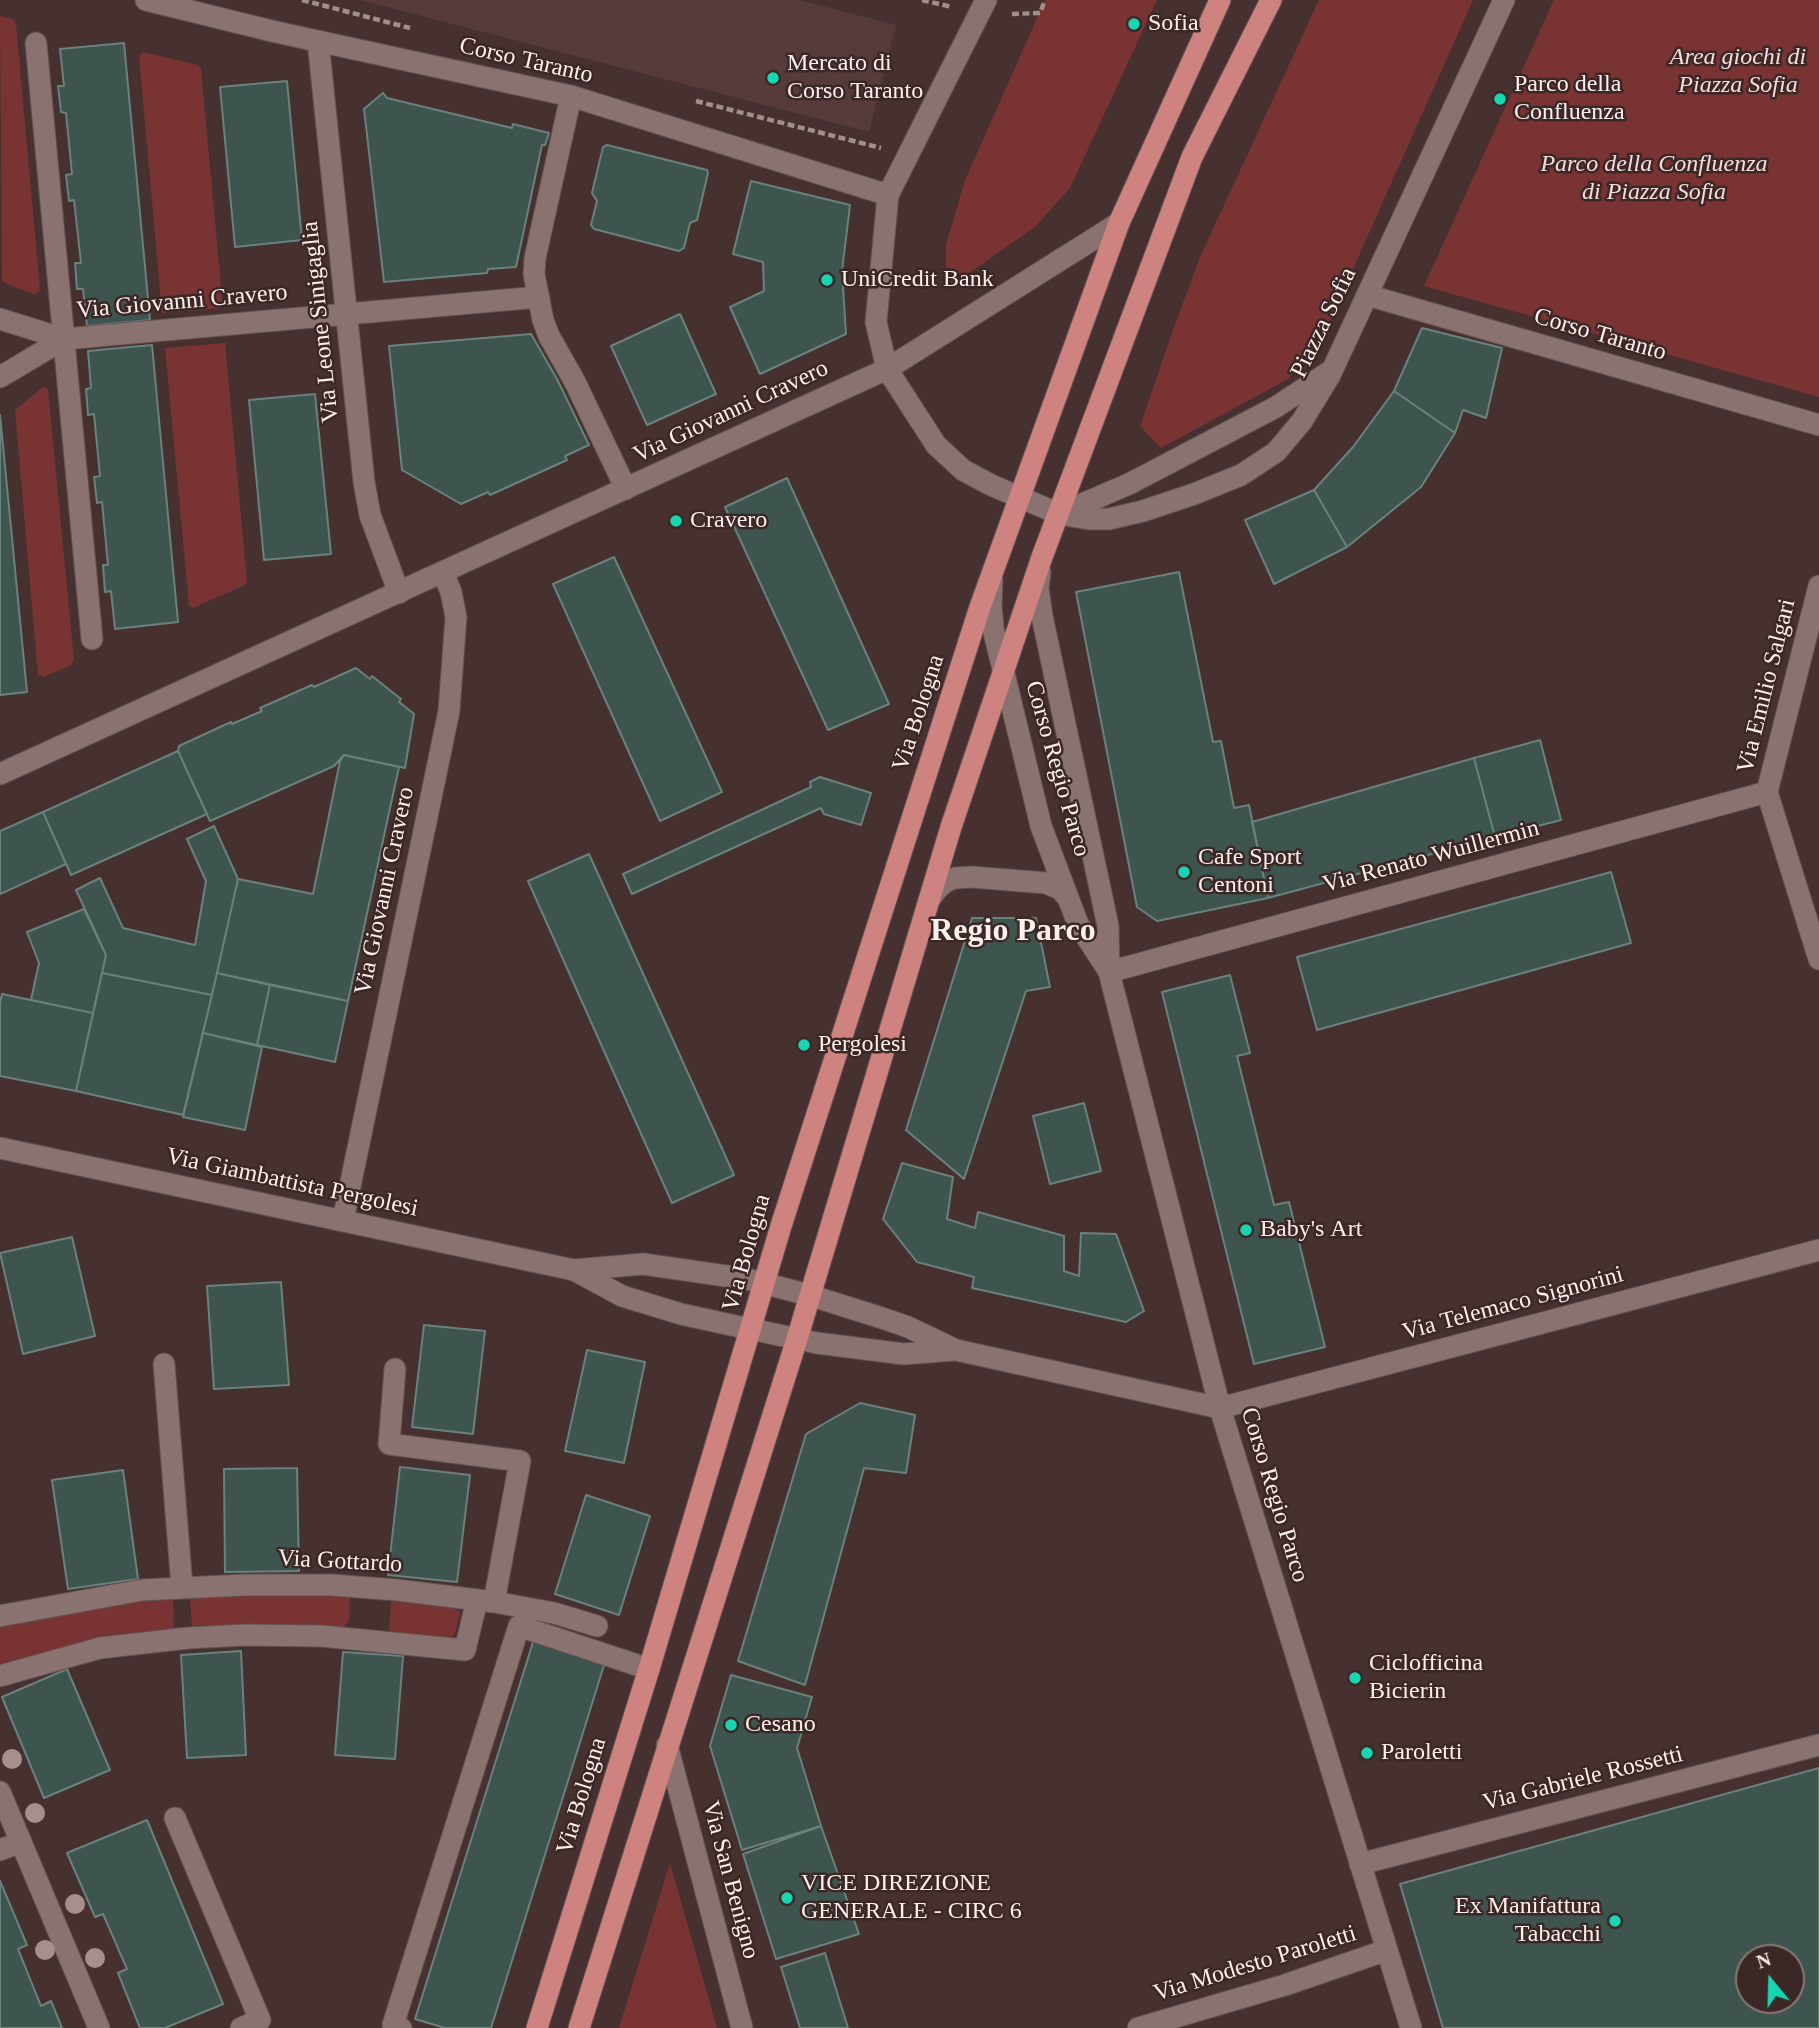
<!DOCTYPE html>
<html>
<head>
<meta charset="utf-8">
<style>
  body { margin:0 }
  #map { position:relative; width:1819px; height:2028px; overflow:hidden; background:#463130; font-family:"Times New Roman",serif }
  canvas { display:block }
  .north { position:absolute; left:1735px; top:1944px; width:70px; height:70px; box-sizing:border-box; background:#3b2726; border:2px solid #897776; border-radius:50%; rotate:341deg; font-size:19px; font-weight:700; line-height:28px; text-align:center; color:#fdefee }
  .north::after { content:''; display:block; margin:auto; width:24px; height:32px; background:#18d5b2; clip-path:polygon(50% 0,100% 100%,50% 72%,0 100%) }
</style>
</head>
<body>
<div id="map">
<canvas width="1819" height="2028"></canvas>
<div class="north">N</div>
</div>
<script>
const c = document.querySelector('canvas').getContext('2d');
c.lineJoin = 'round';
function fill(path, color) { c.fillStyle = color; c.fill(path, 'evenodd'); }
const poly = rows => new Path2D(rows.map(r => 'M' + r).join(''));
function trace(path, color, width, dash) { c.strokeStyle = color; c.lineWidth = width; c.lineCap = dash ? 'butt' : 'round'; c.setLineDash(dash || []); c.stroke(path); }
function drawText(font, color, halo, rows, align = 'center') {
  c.font = font + ' "Times New Roman",serif'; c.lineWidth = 5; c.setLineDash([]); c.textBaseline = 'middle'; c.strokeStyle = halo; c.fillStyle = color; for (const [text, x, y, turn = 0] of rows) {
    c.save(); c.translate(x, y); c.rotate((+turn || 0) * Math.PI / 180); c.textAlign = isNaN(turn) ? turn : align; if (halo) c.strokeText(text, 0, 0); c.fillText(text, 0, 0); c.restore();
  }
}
const built = poly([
  [360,0,799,0,896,25,869,132]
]);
const green = poly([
  [1045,0,1157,0,1070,188,1035,227,946,289,946,245,965,180],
  [1319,0,1473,0,1319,345,1288,379,1161,448,1140,426,1173,330,1200,257],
  [1554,0,1819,0,1819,397,1424,286],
  [0,16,13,19,16,24,40,290,35,295,5,283,2,280],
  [143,52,198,65,201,69,223,308,162,313,139,56],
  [225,343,247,581,245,585,193,608,189,605,165,348],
  [43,387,48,389,74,660,71,665,44,677,38,675,15,410],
  [343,1593,350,1597,349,1620,342,1629,192,1628,190,1595],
  [173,1596,174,1631,104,1639,59,1648,0,1664,0,1624,55,1612],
  [396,1597,454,1605,460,1613,455,1634,447,1640,393,1633,389,1629,391,1602],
  [670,1863,717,2028,619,2028]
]);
const building = poly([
  [124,43,150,320,87,326,83,289,77,289,75,263,81,263,74,200,69,201,66,175,72,174,66,113,61,112,58,86,64,86,60,49,124,43],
  [287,81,302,240,235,247,220,87,287,81],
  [383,93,387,98,512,128,513,124,549,133,545,145,542,145,516,267,488,269,487,273,384,282,364,109,383,93],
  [607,145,707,170,708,173,697,220,690,223,684,248,679,251,594,229,591,225,597,201,592,193,603,147,607,145],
  [751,181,850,205,842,271,846,334,760,374,730,307,764,291,763,262,733,254,751,181],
  [680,314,716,394,647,425,611,346,680,314],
  [1422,328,1502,348,1486,418,1463,410,1455,433,1394,391,1422,328],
  [531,334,557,379,589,445,565,456,567,460,490,495,488,492,461,504,402,470,389,346,531,334],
  [152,345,178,622,115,629,111,591,105,592,103,565,108,565,102,502,97,503,94,477,100,476,94,414,88,415,86,389,91,388,88,351,152,345],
  [1394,391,1455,433,1421,487,1347,547,1314,490,1353,447,1394,391],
  [315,394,331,554,264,560,249,400,315,394],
  [0,415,27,692,0,695,0,415],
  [787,478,889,704,828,730,725,507,787,478],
  [1314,490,1347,547,1274,584,1245,520,1314,490],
  [614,557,722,792,660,821,553,584,614,557],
  [1179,572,1213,742,1221,741,1234,808,1249,805,1268,898,1157,921,1137,907,1076,592,1179,572],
  [356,668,370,679,372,676,401,699,399,702,414,714,405,768,344,755,334,766,210,821,178,751,179,746,231,722,232,724,262,711,260,708,312,685,314,687,356,668],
  [1540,740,1561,820,1495,837,1474,758,1540,740],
  [178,751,207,814,71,875,43,812,178,751],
  [344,755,399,767,348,1001,217,973,238,879,313,894,340,761,344,755],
  [1474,758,1495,837,1268,898,1252,822,1474,758],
  [820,777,871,793,861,825,824,814,821,808,632,894,623,874,811,787,810,782,820,777],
  [43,812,66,864,0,894,0,831,43,812],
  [214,826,238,879,212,995,102,973,106,955,76,890,100,878,123,928,195,945,206,881,187,839,214,826],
  [589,854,734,1175,672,1203,528,881,589,854],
  [1611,872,1631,943,1317,1030,1297,957,1611,872],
  [84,909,106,955,93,1013,31,1000,39,963,27,932,84,909],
  [972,918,1036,918,1050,987,1026,991,964,1179,906,1130,972,918],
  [102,973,212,995,183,1115,76,1091,102,973],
  [217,973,270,985,257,1045,203,1033,217,973],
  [1230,975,1250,1053,1237,1056,1274,1205,1289,1202,1325,1347,1254,1364,1162,992,1230,975],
  [270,985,348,1001,335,1062,257,1045,270,985],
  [2,994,93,1013,76,1091,0,1076,0,1003,2,994],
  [203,1033,262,1047,245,1130,183,1117,203,1033],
  [1084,1103,1101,1171,1050,1184,1033,1116,1084,1103],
  [902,1163,953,1177,947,1219,975,1228,978,1212,1064,1236,1064,1271,1079,1276,1081,1233,1116,1234,1144,1311,1126,1322,972,1288,974,1277,917,1262,883,1219,902,1163],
  [72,1237,95,1336,23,1354,0,1253,72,1237],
  [281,1282,289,1385,214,1389,207,1286,281,1282],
  [424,1325,485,1331,473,1434,412,1427,424,1325],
  [587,1350,645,1362,624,1463,565,1451,587,1350],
  [860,1403,915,1415,906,1473,864,1468,805,1685,738,1661,806,1434,860,1403],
  [400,1467,470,1475,457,1582,388,1575,400,1467],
  [297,1468,299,1571,225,1572,224,1469,297,1468],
  [123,1470,138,1579,68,1589,52,1480,123,1470],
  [586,1495,650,1516,619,1615,555,1594,586,1495],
  [534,1639,605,1662,491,2028,445,2028,415,2019,534,1639],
  [241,1651,246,1755,187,1758,181,1655,241,1651],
  [343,1652,403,1656,395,1759,335,1755,343,1652],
  [67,1669,110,1770,44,1798,2,1697,67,1669],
  [731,1675,812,1697,797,1748,821,1826,742,1850,710,1746,731,1675],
  [1819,1768,1819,2028,1443,2028,1400,1884,1819,1768],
  [1749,1958,1791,1958,1791,2000,1749,2000,1749,1958],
  [147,1820,223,2004,165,2028,140,2028,118,1973,127,1969,103,1914,95,1917,67,1853,147,1820],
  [821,1826,859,1934,776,1959,743,1854,821,1826],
  [0,1881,27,1945,18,1949,41,2006,51,2001,62,2028,0,2028,0,1881],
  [825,1953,848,2028,800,2028,781,1967,825,1953]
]);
const path = poly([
  [302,0,410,28],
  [922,0,952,7],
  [1012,14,1040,13,1045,0],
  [696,101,881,148]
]);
const minor = poly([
  [146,0,276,32,571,96,888,195],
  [986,0,888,195,876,322,887,369,936,445,963,470,991,485,1059,514,1089,519,1109,519,1143,511,1194,494,1241,475,1276,452,1302,421,1330,375,1504,0],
  [318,41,364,482,370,515,399,593],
  [36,43,92,639],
  [571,96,535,258,534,274,543,320,549,336,575,382,626,489],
  [1367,295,1819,425],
  [0,319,64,339,539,297],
  [0,377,64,339],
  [1059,514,1129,484,1276,407,1329,372],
  [1040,572,1038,588,1042,616,1108,926,1109,972,1220,1408,1411,2028],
  [992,579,991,605,993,628,1041,826,1078,924,1108,970],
  [1819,586,1767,792,1819,959],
  [0,774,887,369,1119,223],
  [929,900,938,888,947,881,955,878,972,877,1046,883,1060,889,1068,898],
  [1109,972,1767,792],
  [0,1148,574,1270,643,1264,747,1279,809,1295,882,1318,908,1327,956,1350,1220,1408,1819,1250],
  [343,1220,449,711,456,617,451,592,443,572],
  [574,1270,622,1296,681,1314,731,1325,817,1343,904,1354,954,1350],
  [164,1364,182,1587],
  [395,1369,389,1444,520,1461,494,1602],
  [0,1616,142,1590,244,1585,332,1585,397,1590,494,1602,554,1613,597,1626],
  [0,1676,100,1648,188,1638,245,1635,321,1636,465,1650,477,1600],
  [667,1745,742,2028],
  [0,1792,99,2028],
  [175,1818,260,2020,241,2028],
  [0,1850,21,1842],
  [1360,1864,1819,1745],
  [401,2028,393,2025,519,1626,649,1669],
  [1138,2028,1285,1985,1387,1950]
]);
const major = poly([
  [537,2028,649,1669,781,1226,980,607,1119,223,1220,0],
  [579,2028,797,1339,951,827,1042,557,1192,157,1271,0]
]);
const trees = [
  [12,1759],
  [35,1813],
  [75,1904],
  [45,1950],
  [95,1958]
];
const markers = [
  [1134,24,7,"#18d5b2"],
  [773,78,7,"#18d5b2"],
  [1500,99,7,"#18d5b2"],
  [827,280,7,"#18d5b2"],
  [676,521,7,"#18d5b2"],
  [1184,872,7,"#18d5b2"],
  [804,1045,7,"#18d5b2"],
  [1246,1230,7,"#18d5b2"],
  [1355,1678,7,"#18d5b2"],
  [731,1725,7,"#18d5b2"],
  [1367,1753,7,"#18d5b2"],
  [787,1898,7,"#18d5b2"],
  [1615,1921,7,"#18d5b2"]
];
const poiNames = [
  ["Sofia",1148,24],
  ["Mercato di",787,64],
  ["Corso Taranto",787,92],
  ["Parco della",1514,85],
  ["Confluenza",1514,113],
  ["UniCredit Bank",841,280],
  ["Cravero",690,521],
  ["Cafe Sport",1198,858],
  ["Centoni",1198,886],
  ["Pergolesi",818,1045],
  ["Baby's Art",1260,1230],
  ["Ciclofficina",1369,1664],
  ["Bicierin",1369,1692],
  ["Cesano",745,1725],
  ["Paroletti",1381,1753],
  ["VICE DIREZIONE",801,1884],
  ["GENERALE - CIRC 6",801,1912],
  ["Ex Manifattura",1601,1907,"right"],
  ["Tabacchi",1601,1935,"right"]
];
const parkNames = [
  ["Area giochi di",1738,58],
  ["Piazza Sofia",1738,86],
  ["Parco della Confluenza",1654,165],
  ["di Piazza Sofia",1654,193]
];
const streetNames = [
  ["Corso Taranto",526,61,13],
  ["Via Giovanni Cravero",182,302,-5],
  ["Via Leone Sinigaglia",321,322,-96],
  ["Piazza Sofia",1324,323,-64],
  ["Corso Taranto",1600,335,16],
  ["Via Giovanni Cravero",731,412,-25],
  ["Via Emilio Salgari",1767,686,-76],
  ["Via Bologna",919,713,-72],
  ["Corso Regio Parco",1057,769,74],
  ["Via Renato Wuillermin",1431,857,-15],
  ["Via Giovanni Cravero",385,891,-78],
  ["Via Giambattista Pergolesi",292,1183,12],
  ["Via Bologna",747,1253,-74],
  ["Via Telemaco Signorini",1513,1304,-15],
  ["Corso Regio Parco",1274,1495,73],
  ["Via Gottardo",340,1562,3],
  ["Via Gabriele Rossetti",1583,1779,-14],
  ["Via Bologna",582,1796,-73],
  ["Via San Benigno",730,1880,75],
  ["Via Modesto Paroletti",1255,1964,-17]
];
const districtNames = [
  ["Regio Parco",1013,932]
];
fill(built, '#573b3a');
fill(green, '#793333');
fill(building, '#3d554e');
trace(building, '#69827b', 2);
trace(minor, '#625150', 23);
trace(major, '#625150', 23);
trace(path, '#a08f8e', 4.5, [7, 3.5]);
trace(minor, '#8a7270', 21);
trace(major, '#cf8380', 21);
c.fillStyle = '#a88f8e';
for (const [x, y] of trees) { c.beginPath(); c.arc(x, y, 10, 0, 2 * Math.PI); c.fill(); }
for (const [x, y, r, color] of markers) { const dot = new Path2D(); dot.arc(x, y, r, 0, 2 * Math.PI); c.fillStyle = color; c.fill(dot); trace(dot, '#3b2726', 2.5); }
drawText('24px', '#fdefee', '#3b2726', poiNames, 'left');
drawText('italic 24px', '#f8dcda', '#3b2726', parkNames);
drawText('24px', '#fdefee', '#3b2726', streetNames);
drawText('bold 32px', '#fdefee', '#3b2726', districtNames);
</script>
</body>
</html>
